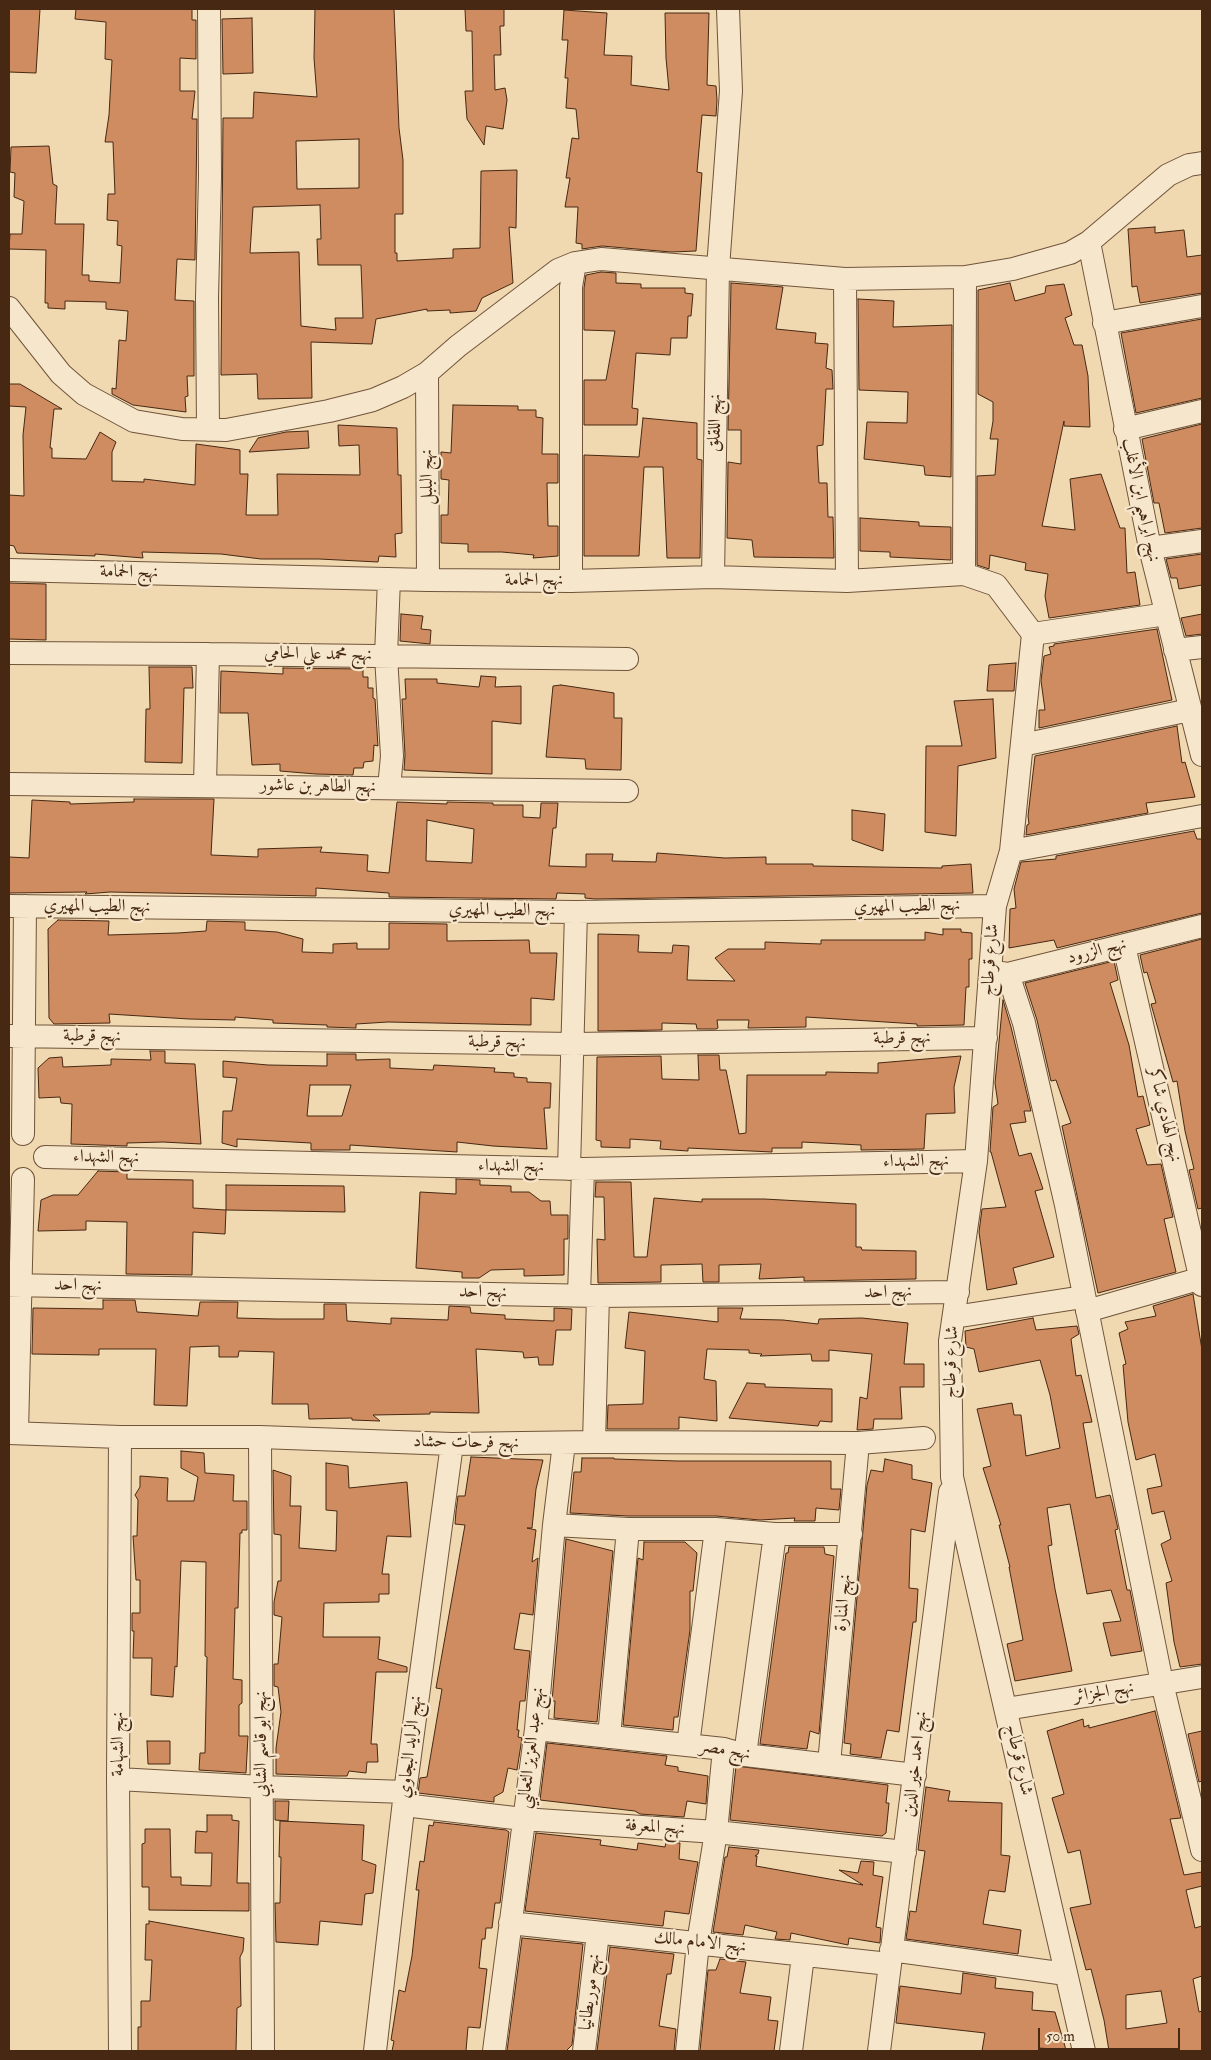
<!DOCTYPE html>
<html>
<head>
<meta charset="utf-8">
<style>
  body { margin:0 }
  #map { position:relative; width:1211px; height:2060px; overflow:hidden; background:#f0d8b0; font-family:"IM FELL Double Pica",serif }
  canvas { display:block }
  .frame { position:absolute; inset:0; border:10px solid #462813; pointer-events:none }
  .scale { position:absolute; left:1038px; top:2028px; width:142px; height:22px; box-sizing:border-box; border:2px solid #462813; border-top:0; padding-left:6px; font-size:15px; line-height:18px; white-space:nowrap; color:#462813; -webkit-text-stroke:4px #f5e6cc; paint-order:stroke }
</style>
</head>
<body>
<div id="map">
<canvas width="1211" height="2060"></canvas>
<div class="frame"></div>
<div class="scale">50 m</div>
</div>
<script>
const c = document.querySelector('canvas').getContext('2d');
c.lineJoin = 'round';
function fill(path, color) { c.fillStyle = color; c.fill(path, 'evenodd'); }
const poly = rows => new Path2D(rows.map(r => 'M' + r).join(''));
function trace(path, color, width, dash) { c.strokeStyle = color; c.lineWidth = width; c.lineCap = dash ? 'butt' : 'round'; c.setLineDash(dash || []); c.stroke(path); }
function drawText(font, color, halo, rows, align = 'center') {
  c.font = font + ' "IM FELL Double Pica",Amiri,serif'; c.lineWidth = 4.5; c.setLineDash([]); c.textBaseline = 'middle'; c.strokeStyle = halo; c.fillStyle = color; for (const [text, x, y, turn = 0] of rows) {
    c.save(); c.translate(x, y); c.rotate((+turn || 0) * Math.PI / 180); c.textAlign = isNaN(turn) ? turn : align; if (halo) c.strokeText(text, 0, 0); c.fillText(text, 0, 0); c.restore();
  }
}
const building = poly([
  [9,9,40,9,36,73,9,72,9,9],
  [76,9,192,9,192,20,196,20,196,59,180,58,180,91,195,91,192,119,197,119,195,260,177,259,175,300,194,301,194,376,187,376,188,396,185,397,186,412,133,405,112,394,112,388,116,389,119,340,126,341,128,311,106,309,106,302,65,301,65,309,48,308,48,303,45,303,46,250,9,249,10,234,22,234,24,201,14,197,15,173,10,172,11,147,49,146,53,184,57,186,55,224,84,224,82,275,89,275,89,281,120,283,122,246,117,245,118,221,107,220,108,194,115,194,113,142,105,142,109,115,112,60,105,59,106,22,75,19,76,9],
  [315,9,394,9,399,128,403,160,403,214,395,214,395,253,397,253,397,261,453,258,453,249,480,248,481,171,517,170,516,228,509,227,513,283,482,298,476,311,450,313,450,310,427,311,427,309,376,319,372,344,311,342,312,398,258,399,257,374,221,375,223,118,253,118,254,92,317,97,314,58,315,9],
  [359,139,359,188,297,189,296,141,359,139],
  [320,205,321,239,317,239,318,265,361,265,363,318,335,318,336,330,301,326,299,252,250,253,253,207,320,205],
  [465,9,504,9,504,26,500,26,501,55,494,55,495,90,505,88,507,100,503,129,486,126,484,145,467,119,465,91,473,91,472,31,466,31,465,9],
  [564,10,607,13,604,55,632,56,631,85,669,90,666,58,665,13,709,13,707,85,716,86,717,100,716,116,702,115,697,172,702,173,696,251,671,252,602,246,582,249,582,244,576,243,578,207,565,207,570,178,566,178,572,138,579,139,576,109,566,108,568,78,565,78,568,40,562,40,564,10],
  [252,18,253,73,223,74,222,19,252,18],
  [1155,227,1155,233,1184,230,1187,257,1202,255,1202,293,1140,303,1137,286,1132,287,1128,229,1155,227],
  [601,272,616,273,616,283,641,284,641,288,685,288,685,293,693,294,691,316,688,316,687,338,671,338,670,355,636,353,632,408,638,409,637,425,584,425,584,380,606,380,615,331,584,330,584,288,586,275,601,272],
  [731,283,783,287,776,329,816,333,815,343,828,344,826,368,832,370,833,389,826,389,823,445,817,446,819,483,827,483,828,517,833,517,834,558,754,557,752,540,727,538,728,462,741,464,741,430,728,430,731,283],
  [1010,283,1015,301,1045,293,1046,286,1064,284,1072,315,1065,318,1074,345,1082,345,1088,376,1090,427,1064,426,1064,421,1042,526,1075,530,1070,479,1101,474,1120,528,1125,528,1127,573,1135,572,1140,605,1049,618,1045,596,1048,574,1025,570,1026,563,990,555,989,569,977,565,977,476,995,475,998,439,990,439,993,421,993,402,978,394,978,290,1010,283],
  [858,299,894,301,893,327,952,325,951,477,925,475,924,466,864,459,867,422,907,423,908,392,859,390,858,299],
  [1202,319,1202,398,1136,413,1121,333,1202,319],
  [9,384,20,384,62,409,54,409,50,448,52,448,52,458,86,459,100,432,116,442,112,452,112,481,144,482,144,479,195,485,196,444,240,450,240,474,248,474,246,515,278,515,277,474,360,475,359,445,339,446,338,425,397,428,398,475,401,475,402,533,395,534,396,557,379,556,378,562,319,559,261,559,221,554,142,552,143,558,95,554,95,556,17,553,14,546,9,545,9,495,24,496,23,435,26,407,9,406,9,384],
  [453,405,518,406,518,410,536,410,536,417,543,418,542,454,558,454,558,483,547,483,548,526,558,526,558,556,533,558,534,555,502,552,468,552,468,544,441,543,441,515,448,515,449,480,441,479,441,452,451,453,453,405],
  [643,418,697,423,697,459,702,460,700,558,667,558,663,467,644,467,639,556,584,556,584,455,639,457,643,418],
  [1202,424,1202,528,1165,533,1159,503,1154,503,1142,439,1202,424],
  [308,431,309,448,249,452,258,438,286,432,308,431],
  [860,518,919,522,919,526,951,527,951,560,890,557,890,552,860,551,860,518],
  [1202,554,1202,585,1179,589,1177,578,1171,578,1166,559,1202,554],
  [9,583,46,584,46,640,9,639,9,583],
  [401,614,423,616,421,629,431,630,430,644,400,641,401,614],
  [1202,614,1202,634,1186,636,1181,618,1202,614],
  [1157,629,1172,700,1039,728,1039,710,1045,710,1041,681,1044,656,1051,654,1049,647,1054,646,1054,644,1157,629],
  [1016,663,1014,691,987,691,989,665,1016,663],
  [149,667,192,667,193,688,184,688,182,763,145,762,146,709,150,709,149,667],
  [283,668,363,669,363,677,368,677,368,688,373,688,373,698,375,699,378,746,374,745,373,761,364,762,363,768,354,768,353,775,316,774,280,771,280,764,252,765,248,713,220,713,221,671,283,674,283,668],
  [481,676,496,677,495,687,521,686,521,724,492,721,492,774,404,770,405,755,402,699,406,699,405,679,437,679,437,683,479,687,481,676],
  [561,685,614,693,614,718,622,718,621,770,586,769,585,759,546,757,553,686,561,685],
  [993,699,996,758,958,766,956,836,925,832,926,746,962,746,954,701,993,699],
  [1177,726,1182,763,1185,762,1195,797,1146,803,1148,813,1026,835,1027,825,1029,824,1028,816,1035,756,1177,726],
  [134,799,214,799,211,855,258,857,258,849,322,847,320,852,368,855,367,871,389,873,397,802,447,804,447,802,493,803,493,805,523,805,523,817,540,818,541,803,558,803,556,828,553,828,549,866,586,867,586,854,613,854,612,861,656,862,657,853,725,858,766,857,766,864,813,864,813,866,942,868,942,866,971,864,973,893,595,899,585,898,585,894,557,893,556,899,389,897,389,893,316,888,316,896,110,892,85,894,87,892,9,893,9,857,29,858,32,800,70,802,70,804,134,802,134,799],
  [427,820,474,829,472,863,426,861,427,820],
  [852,810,885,814,883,851,852,840,852,810],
  [1194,831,1197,839,1202,839,1202,913,1057,948,1054,940,1009,948,1010,909,1016,908,1014,889,1021,862,1056,859,1056,856,1194,831],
  [58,920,109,921,108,935,178,933,206,931,207,921,245,922,245,930,277,932,303,939,302,952,333,953,333,944,357,943,357,949,389,949,389,923,447,924,447,941,529,940,530,953,557,953,554,1000,531,998,531,1025,388,1022,356,1024,356,1028,327,1027,327,1025,273,1023,273,1020,235,1017,235,1020,189,1019,109,1014,110,1023,54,1024,49,1018,48,929,58,920],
  [943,929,961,929,961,932,972,933,972,959,969,959,969,987,966,987,964,1025,917,1026,917,1024,806,1017,806,1027,748,1028,749,1020,717,1020,718,1028,716,1029,697,1029,696,1024,662,1023,662,1030,598,1031,598,934,639,935,638,952,672,953,673,945,689,946,687,980,735,981,715,958,728,949,765,949,765,942,821,944,821,940,925,940,925,932,943,935,943,929],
  [1202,939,1202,1208,1198,1209,1189,1170,1194,1169,1185,1131,1177,1081,1173,1082,1151,1004,1156,1003,1147,972,1144,973,1140,955,1202,939],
  [1114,961,1118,980,1110,983,1129,1045,1138,1097,1143,1096,1150,1125,1136,1129,1147,1165,1161,1164,1173,1217,1164,1219,1176,1272,1098,1293,1062,1126,1071,1123,1056,1080,1051,1081,1037,1020,1025,983,1114,961],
  [1003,1000,1011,1027,1031,1111,1024,1111,1026,1122,1010,1124,1019,1156,1031,1153,1043,1189,1035,1191,1054,1257,1013,1268,1017,1284,987,1290,979,1232,982,1209,1006,1207,991,1152,990,1152,993,1107,998,1104,995,1083,1003,1000],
  [150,1051,165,1051,165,1063,195,1064,201,1144,163,1142,127,1143,127,1146,71,1144,72,1104,61,1103,60,1097,39,1098,38,1068,49,1058,62,1057,63,1067,111,1065,111,1059,151,1060,150,1051],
  [327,1054,356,1054,356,1060,390,1059,390,1068,433,1070,434,1065,495,1068,494,1072,514,1073,514,1077,527,1078,527,1082,551,1083,550,1108,544,1108,547,1149,493,1146,457,1142,457,1152,350,1145,350,1150,311,1150,311,1143,237,1139,237,1147,222,1143,223,1111,232,1111,237,1078,223,1077,223,1061,268,1065,327,1066,327,1054],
  [310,1085,351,1085,342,1116,307,1116,310,1085],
  [698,1055,719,1055,720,1070,726,1070,739,1134,746,1133,747,1075,826,1075,826,1072,878,1073,878,1063,961,1056,954,1087,955,1113,926,1114,924,1149,861,1150,861,1145,802,1142,802,1148,772,1148,772,1152,688,1148,688,1151,660,1149,661,1141,630,1139,630,1148,601,1147,601,1141,596,1140,597,1057,661,1056,662,1079,699,1080,698,1055],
  [98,1171,127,1172,127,1179,193,1180,193,1208,226,1210,225,1234,193,1232,192,1275,126,1274,127,1222,86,1221,86,1230,38,1231,41,1200,53,1195,78,1195,98,1171],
  [456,1179,480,1180,480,1185,511,1186,511,1192,529,1192,541,1201,550,1201,551,1215,568,1215,568,1239,564,1239,564,1275,524,1276,524,1269,491,1270,479,1278,462,1278,462,1272,416,1268,420,1192,456,1194,456,1179],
  [596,1182,631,1182,634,1257,647,1257,654,1198,702,1202,702,1199,764,1199,856,1204,856,1247,861,1247,862,1250,916,1251,916,1279,804,1281,804,1277,759,1279,761,1264,719,1265,719,1282,703,1282,702,1264,661,1265,661,1282,598,1283,597,1239,605,1240,604,1197,595,1197,596,1182],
  [226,1185,344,1186,345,1212,226,1210,226,1185],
  [1193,1294,1202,1350,1202,1664,1180,1667,1174,1642,1166,1583,1172,1581,1161,1544,1171,1539,1164,1511,1152,1514,1147,1489,1162,1486,1155,1454,1136,1460,1128,1422,1123,1365,1126,1364,1119,1333,1128,1329,1125,1322,1156,1316,1153,1306,1193,1294],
  [103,1300,135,1300,137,1312,198,1316,200,1302,238,1302,237,1318,276,1319,324,1319,324,1304,346,1304,347,1321,391,1324,391,1318,448,1320,449,1306,470,1307,471,1313,505,1315,505,1319,554,1321,554,1308,572,1309,571,1330,556,1330,553,1365,539,1365,538,1357,524,1358,523,1352,476,1349,479,1413,430,1412,430,1414,373,1415,380,1421,352,1420,352,1418,309,1419,308,1404,272,1404,274,1352,239,1351,238,1357,219,1357,219,1346,190,1347,187,1406,154,1405,156,1349,99,1349,99,1355,32,1354,33,1308,103,1309,103,1300],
  [718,1308,743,1308,740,1319,783,1320,818,1324,819,1319,862,1318,908,1323,904,1364,924,1364,924,1387,900,1387,902,1419,874,1419,873,1429,857,1430,860,1397,867,1399,872,1354,829,1350,829,1361,812,1361,811,1354,760,1356,762,1354,749,1353,749,1350,707,1349,704,1379,716,1381,717,1421,679,1417,679,1429,607,1429,608,1405,643,1404,645,1351,625,1348,629,1312,718,1322,718,1308],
  [1033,1318,1036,1330,1077,1326,1079,1334,1071,1339,1076,1376,1081,1375,1092,1422,1083,1423,1096,1498,1110,1495,1112,1502,1118,1529,1115,1530,1127,1590,1130,1590,1142,1651,1111,1656,1103,1623,1121,1621,1111,1590,1087,1594,1070,1504,1047,1508,1052,1545,1048,1546,1055,1589,1072,1671,1015,1681,1007,1644,1023,1640,1009,1567,1010,1567,999,1525,1001,1525,983,1468,991,1466,977,1409,1012,1403,1014,1415,1021,1415,1026,1456,1060,1448,1050,1395,1040,1360,979,1372,974,1349,966,1347,965,1331,1033,1318],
  [747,1383,765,1384,765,1387,832,1389,832,1422,820,1421,818,1426,729,1418,747,1383],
  [181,1451,204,1453,205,1473,234,1475,233,1501,247,1501,247,1530,242,1530,242,1533,240,1533,238,1608,235,1608,233,1679,242,1680,242,1703,239,1705,239,1736,248,1736,246,1773,199,1770,200,1753,205,1753,207,1657,205,1656,206,1562,181,1561,177,1667,175,1666,173,1697,151,1695,152,1658,133,1658,134,1631,132,1631,132,1613,140,1613,140,1580,136,1580,133,1536,137,1536,138,1500,135,1495,140,1487,140,1476,168,1478,167,1501,194,1501,198,1477,181,1468,181,1451],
  [471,1457,543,1460,536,1489,532,1528,527,1528,536,1530,532,1562,538,1558,533,1615,520,1613,514,1649,530,1651,525,1701,520,1701,517,1730,519,1730,518,1737,522,1738,517,1770,508,1768,503,1792,494,1797,494,1802,418,1793,420,1778,427,1777,442,1689,436,1688,465,1525,455,1524,456,1511,458,1496,465,1496,471,1457],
  [582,1458,614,1458,614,1459,678,1461,831,1461,831,1489,841,1489,839,1510,816,1508,815,1521,794,1521,795,1518,760,1520,716,1516,628,1516,570,1513,574,1472,581,1472,582,1458],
  [885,1459,912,1465,912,1479,932,1483,925,1532,911,1529,909,1588,918,1589,916,1622,913,1622,899,1732,887,1730,881,1758,850,1754,851,1744,844,1743,867,1485,871,1470,883,1472,885,1459],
  [326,1463,348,1466,349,1488,407,1482,411,1537,387,1536,382,1574,389,1574,389,1594,379,1594,379,1602,324,1603,323,1637,380,1637,378,1659,407,1667,407,1672,376,1672,371,1744,377,1744,378,1762,367,1762,366,1773,349,1771,347,1776,335,1776,276,1774,276,1748,281,1712,278,1687,274,1686,274,1664,278,1664,282,1617,274,1615,274,1602,278,1581,281,1581,281,1535,274,1534,273,1470,291,1476,290,1506,301,1506,299,1548,336,1551,337,1511,326,1510,326,1463],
  [566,1539,613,1551,597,1722,554,1718,555,1701,552,1701,566,1539],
  [644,1542,685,1542,697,1553,693,1591,690,1591,690,1630,678,1717,674,1717,673,1730,623,1725,638,1558,643,1560,644,1542],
  [789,1547,824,1547,825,1554,834,1556,819,1734,810,1731,807,1749,760,1744,786,1553,788,1553,789,1547],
  [1155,1711,1181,1818,1170,1819,1184,1875,1202,1872,1202,1886,1186,1890,1195,1928,1202,1926,1202,1976,1193,1979,1199,2012,1202,2011,1202,2051,1109,2051,1104,2020,1091,1969,1086,1970,1070,1908,1091,1904,1080,1850,1068,1853,1052,1798,1064,1794,1047,1731,1083,1719,1084,1727,1089,1725,1089,1728,1155,1711],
  [1161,1991,1167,2023,1126,2029,1126,1995,1161,1991],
  [1202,1731,1202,1781,1199,1782,1188,1734,1202,1731],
  [147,1741,170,1741,170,1764,148,1764,147,1741],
  [547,1743,667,1756,665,1765,678,1767,678,1771,708,1776,706,1804,687,1801,684,1817,640,1814,635,1811,540,1800,547,1743],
  [736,1766,888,1785,886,1803,889,1803,886,1833,882,1836,730,1820,736,1766],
  [926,1787,950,1791,948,1801,1002,1803,1001,1855,1010,1856,1005,1892,989,1890,983,1924,1021,1930,1018,1954,906,1939,910,1911,916,1912,925,1851,918,1850,926,1787],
  [275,1801,289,1801,288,1821,275,1820,275,1801],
  [207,1815,232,1815,232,1820,239,1821,237,1883,249,1883,249,1911,149,1910,149,1887,142,1887,142,1844,145,1843,145,1829,170,1829,171,1877,181,1877,181,1885,211,1886,212,1853,195,1853,196,1831,207,1832,207,1815],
  [280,1821,364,1825,362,1860,376,1865,373,1893,365,1894,362,1925,320,1921,318,1945,276,1942,275,1903,280,1903,281,1857,279,1857,280,1821],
  [434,1822,506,1830,509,1832,500,1903,495,1903,492,1928,486,1928,485,1939,482,1939,479,1968,487,1969,480,2028,468,2027,466,2051,392,2051,394,2041,391,2040,399,1990,405,1992,412,1956,419,1890,416,1890,420,1861,424,1862,429,1825,433,1826,434,1822],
  [536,1833,601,1840,600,1845,637,1850,638,1843,665,1847,666,1842,680,1843,679,1859,698,1862,689,1914,665,1911,663,1926,525,1911,536,1833],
  [729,1847,759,1850,758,1854,755,1856,757,1856,756,1866,863,1885,839,1870,858,1873,861,1861,874,1862,873,1875,883,1877,876,1927,881,1928,880,1943,849,1938,848,1945,791,1933,790,1940,775,1939,777,1932,745,1925,743,1935,713,1932,725,1857,727,1857,729,1847],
  [149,1921,244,1938,243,1951,240,1957,241,2006,237,2008,236,2051,138,2051,138,2027,141,2027,141,2001,150,2001,152,1960,145,1960,146,1924,149,1924,149,1921],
  [522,1938,583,1944,572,2045,566,2051,507,2051,522,1938],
  [610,1947,674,1954,671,1974,667,1974,659,2026,676,2029,674,2051,597,2051,610,1947],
  [720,1959,746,1962,740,1993,771,1997,768,2020,778,2021,774,2051,700,2051,708,1970,716,1970,720,1959],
  [963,1973,996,1978,995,1988,1033,1992,1032,2010,1055,2012,1066,2050,1039,2048,1038,2051,982,2051,985,2033,896,2023,900,1986,961,1994,963,1973]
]);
const minor = poly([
  [1089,242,1150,548,1202,755],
  [845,279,847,581],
  [9,308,61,374,84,394,134,421,182,429,226,430,329,411,373,400,403,387,427,373,458,346,558,270,575,263],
  [1104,323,1202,306],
  [427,373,428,580],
  [1125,429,1202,411],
  [208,430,207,297,210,177,209,9],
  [1150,548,1202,541],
  [9,570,428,580,571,581,713,577,847,581,964,574,996,585,1033,634],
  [964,574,965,277],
  [713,577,718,268,731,91,728,9],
  [389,579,386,656,392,756,389,788],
  [571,581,571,287,575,263,601,259,845,279,965,277,1013,269,1070,253,1089,242,1168,175,1189,165,1202,163],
  [1033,634,1011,851,995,906,976,1161,950,1341,952,1477,1084,2051],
  [1033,634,1166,614],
  [1175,650,1202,647],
  [9,653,208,654,627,659],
  [1022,745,1190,710],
  [9,784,627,791],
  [205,786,208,654],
  [1011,851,1202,816],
  [9,906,576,912,995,906],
  [1124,946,1202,1285],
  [994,972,1008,974,1202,926],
  [1008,974,1024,1023,1066,1205,1162,1683,1202,1850],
  [9,1036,574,1044,986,1038],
  [23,1134,25,906],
  [45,1157,583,1169,976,1161],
  [569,1169,576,912],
  [9,1285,598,1296,958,1292],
  [579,1295,583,1169],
  [1087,1311,1202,1278],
  [954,1317,1083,1297],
  [9,1433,120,1437,260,1437,452,1444,594,1442,858,1443,924,1438],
  [17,1433,23,1179],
  [120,1437,118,1779,120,2051],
  [260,1437,263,2051],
  [594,1442,598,1296],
  [554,1525,628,1529,716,1529,775,1534,851,1534],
  [1006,1709,1202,1677],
  [536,1729,724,1749,745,1755,915,1775],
  [609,1737,628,1529],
  [688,1745,716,1529],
  [745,1755,775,1534],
  [829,1764,858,1443],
  [118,1779,262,1787,405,1792],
  [404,1805,523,1819,716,1832,905,1852],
  [510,1923,889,1964],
  [891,1950,1066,1974],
  [375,2051,405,1792,452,1444],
  [494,2051,536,1729,554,1525,564,1443],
  [584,2051,598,1933],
  [687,2051,698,1943,716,1832,724,1749],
  [791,2051,803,1956],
  [879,2051,950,1492]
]);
const streetNames = [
  ["نهج اللقلق",716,423,-89],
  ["نهج البلبل",428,477,-90],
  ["نهج ابراهيم ابن الأغلب",1140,500,78],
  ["نهج الحمامة",129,573,1],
  ["نهج الحمامة",534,581],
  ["نهج محمد علي الحامي",318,655,1],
  ["نهج الطاهر بن عاشور",318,787,1],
  ["نهج الطيب المهيري",97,907,1],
  ["نهج الطيب المهيري",907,907,-1],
  ["نهج الطيب المهيري",502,911,1],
  ["نهج الزرود",1097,952,-14],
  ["شارع قرطاج",991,960,-86],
  ["نهج قرطبة",92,1037,1],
  ["نهج قرطبة",902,1039,-1],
  ["نهج قرطبة",497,1043,1],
  ["نهج الهادي شاكر",1164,1115,77],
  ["نهج الشهداء",106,1158,1],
  ["نهج الشهداء",916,1162,-1],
  ["نهج الشهداء",511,1167,1],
  ["نهج احد",78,1286,1],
  ["نهج احد",483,1293,1],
  ["نهج احد",888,1293,-1],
  ["شارع قرطاج",952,1362,-88],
  ["نهج فرحات حشاد",466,1443,1],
  ["نهج المنارة",844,1603,-85],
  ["نهج الجزائر",1104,1693,-9],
  ["نهج الشهامة",119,1744,-90],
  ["نهج ابو قاسم الشابي",262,1744,-90],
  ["نهج الرايد البجاوي",411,1747,-83],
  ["نهج عبد العزيز الثعالبي",532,1748,-83],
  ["نهج مصر",725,1751,10],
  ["شارع قرطاج",1018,1760,77],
  ["نهج احمد خير الدين",916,1764,-83],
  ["نهج المعرفة",655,1828,4],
  ["نهج الامام مالك",700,1943,6],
  ["نهج موريطانيا",591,1992,-83]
];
fill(building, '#cf8c60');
trace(building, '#462813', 1);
trace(minor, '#70543a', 24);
trace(minor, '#f5e6cc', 22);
drawText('18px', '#462813', '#f5e6cc', streetNames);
</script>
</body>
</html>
